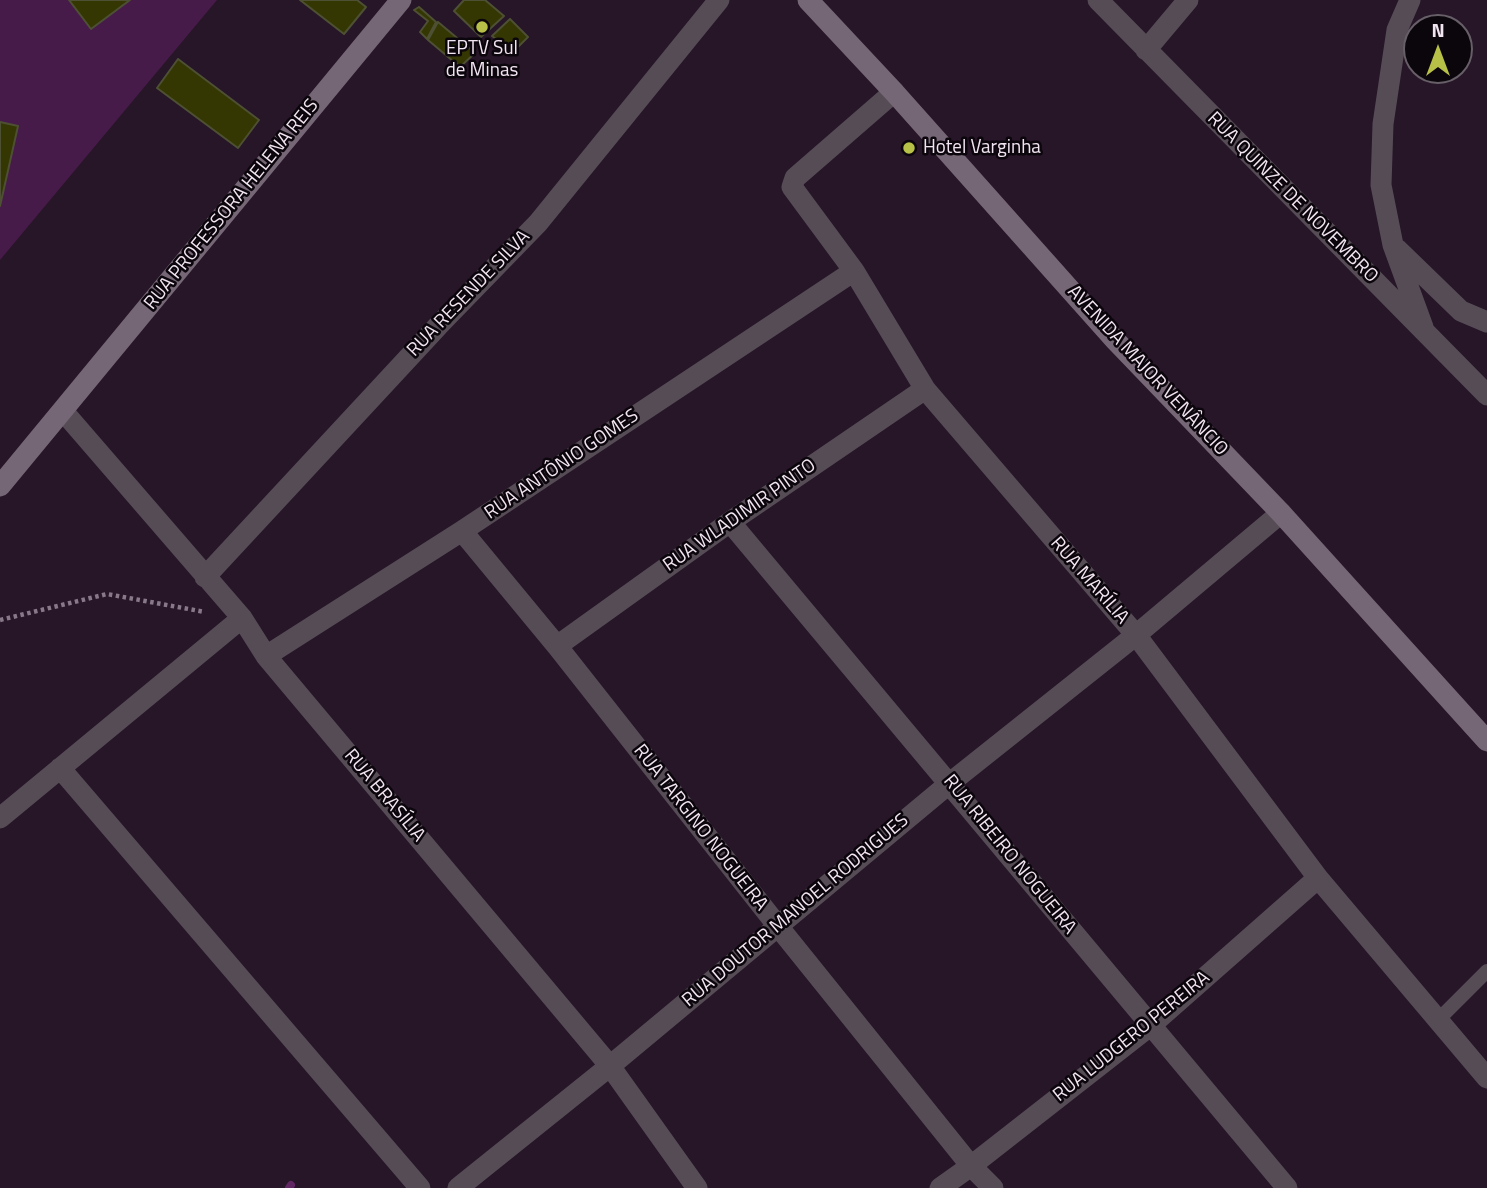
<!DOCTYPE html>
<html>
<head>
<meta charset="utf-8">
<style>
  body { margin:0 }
  #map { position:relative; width:1487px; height:1188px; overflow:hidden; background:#271528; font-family:"Titillium Web",sans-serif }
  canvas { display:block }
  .north { position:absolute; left:1403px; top:14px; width:70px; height:70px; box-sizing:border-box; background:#0b050c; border:2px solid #675f68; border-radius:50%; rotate:0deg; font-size:19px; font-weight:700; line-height:28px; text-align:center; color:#f2e5f2 }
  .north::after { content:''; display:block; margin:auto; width:24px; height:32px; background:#b7c147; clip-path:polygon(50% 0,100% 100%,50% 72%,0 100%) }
</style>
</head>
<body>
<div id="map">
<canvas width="1487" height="1188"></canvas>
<div class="north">N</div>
</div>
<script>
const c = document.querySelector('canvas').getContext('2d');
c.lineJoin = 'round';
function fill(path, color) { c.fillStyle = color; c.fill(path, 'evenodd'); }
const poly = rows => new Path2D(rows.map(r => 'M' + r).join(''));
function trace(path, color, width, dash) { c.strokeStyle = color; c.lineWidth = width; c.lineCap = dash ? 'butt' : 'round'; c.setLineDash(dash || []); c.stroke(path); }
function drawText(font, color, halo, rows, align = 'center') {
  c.font = font + ' "Titillium Web",sans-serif'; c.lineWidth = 5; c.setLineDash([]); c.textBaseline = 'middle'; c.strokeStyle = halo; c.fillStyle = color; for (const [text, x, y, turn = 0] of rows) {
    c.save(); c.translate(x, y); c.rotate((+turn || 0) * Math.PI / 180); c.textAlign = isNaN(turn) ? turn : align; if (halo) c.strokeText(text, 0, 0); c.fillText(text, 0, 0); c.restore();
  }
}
const green = poly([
  [0,0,217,0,0,260]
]);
const stream = poly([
  [289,1188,291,1185]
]);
const building = poly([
  [69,0,130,0,91,29,69,0],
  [300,0,357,0,366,7,344,34,300,0],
  [464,0,485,0,504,16,481,37,454,11,464,0],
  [419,7,436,22,427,39,420,32,428,21,414,10,419,7],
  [510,19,528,37,513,52,492,36,510,19],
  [438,22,475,53,460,67,428,40,438,22],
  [178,59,259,120,238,148,157,88,178,59],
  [0,122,18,126,0,206,0,122]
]);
const path = poly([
  [0,620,107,594,205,612]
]);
const service = poly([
  [1438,1020,1487,971]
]);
const minor = poly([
  [1098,0,1487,395],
  [1410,0,1397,30,1383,124,1381,185,1393,245,1423,327],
  [1146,50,1188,0],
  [894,92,795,178,792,187,854,271,925,389,1136,635,1318,878,1487,1078],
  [1397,249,1461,311,1487,322],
  [63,411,242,618,266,656,610,1066,697,1188],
  [730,522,1287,1188],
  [462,531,557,646,777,925,971,1166,993,1188],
  [205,577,438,326,538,223,719,0],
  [557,646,730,522,925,389],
  [266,656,462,531,854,271],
  [60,768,420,1188],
  [0,818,242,618],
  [458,1188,610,1066,950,783,1136,635,1281,513],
  [940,1188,971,1166,1150,1026,1318,878]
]);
const secondary = poly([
  [808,0,894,92,1115,340,1281,513,1487,741],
  [0,486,401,0]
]);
const markers = [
  [482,27,7,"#b7c147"],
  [909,148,7,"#b7c147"]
];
const poiNames = [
  ["EPTV Sul",482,49],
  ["de Minas",482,71],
  ["Hotel Varginha",923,148,"left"]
];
const streetNames = [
  ["RUA QUINZE DE NOVEMBRO",1292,198,45],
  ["RUA PROFESSORA HELENA REIS",232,205,-51],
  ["RUA RESENDE SILVA",469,294,-46],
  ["AVENIDA MAJOR VENÂNCIO",1147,371,47],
  ["RUA ANTÔNIO GOMES",562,465,-34],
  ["RUA WLADIMIR PINTO",740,516,-35],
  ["RUA MARÍLIA",1089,581,49],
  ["RUA BRASÍLIA",384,796,50],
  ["RUA TARGINO NOGUEIRA",700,828,52],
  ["RUA RIBEIRO NOGUEIRA",1009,855,51],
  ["RUA DOUTOR MANOEL RODRIGUES",796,911,-40],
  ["RUA LUDGERO PEREIRA",1132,1037,-39]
];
fill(green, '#471b49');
trace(stream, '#602763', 8);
fill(building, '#343702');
trace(building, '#4d5033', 2);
trace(path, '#887989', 4.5, [3.5, 3.5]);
trace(service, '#564c56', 14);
trace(minor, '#564c56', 21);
trace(secondary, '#766776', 21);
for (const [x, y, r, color] of markers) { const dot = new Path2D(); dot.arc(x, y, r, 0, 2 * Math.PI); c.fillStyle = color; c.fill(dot); trace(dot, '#0b050c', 2.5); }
drawText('19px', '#f2e5f2', '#0b050c', poiNames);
drawText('19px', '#f2e5f2', '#0b050c', streetNames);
</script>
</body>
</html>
